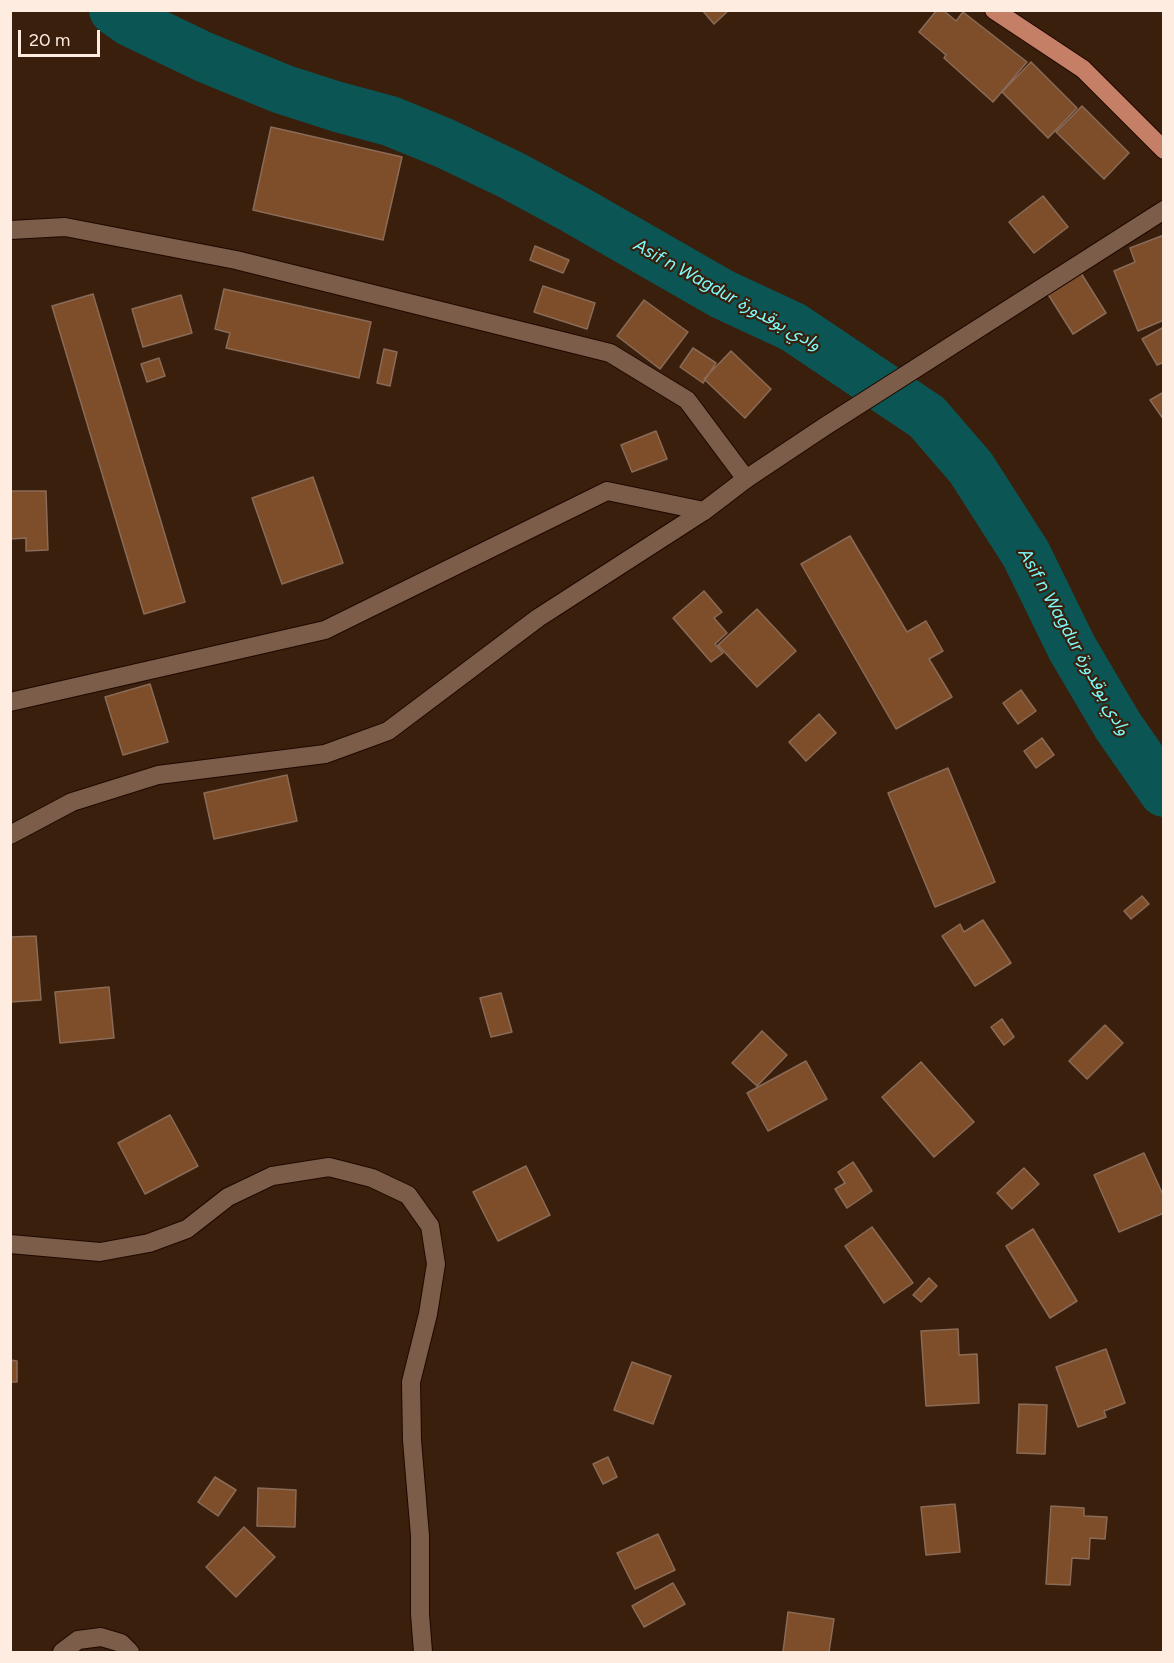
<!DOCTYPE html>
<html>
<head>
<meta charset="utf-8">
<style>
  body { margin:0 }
  #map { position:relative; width:1174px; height:1663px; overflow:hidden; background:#391f0c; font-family:Figtree,sans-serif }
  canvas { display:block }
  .frame { position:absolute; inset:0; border:12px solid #feece0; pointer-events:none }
  .scale { position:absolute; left:18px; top:30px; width:82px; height:27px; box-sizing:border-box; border:3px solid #feece0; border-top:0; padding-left:8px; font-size:18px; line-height:21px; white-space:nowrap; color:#feece0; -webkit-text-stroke:4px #391f0c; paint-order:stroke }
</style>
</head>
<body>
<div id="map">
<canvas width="1174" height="1663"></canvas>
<div class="frame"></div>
<div class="scale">20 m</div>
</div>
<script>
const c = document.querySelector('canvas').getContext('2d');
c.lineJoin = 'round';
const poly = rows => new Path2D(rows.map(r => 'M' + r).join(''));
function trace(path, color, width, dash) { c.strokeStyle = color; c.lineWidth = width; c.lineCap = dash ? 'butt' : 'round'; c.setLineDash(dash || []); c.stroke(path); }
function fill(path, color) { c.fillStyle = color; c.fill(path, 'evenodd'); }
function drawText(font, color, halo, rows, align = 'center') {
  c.font = font + ' Figtree,"Noto Sans Arabic",sans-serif'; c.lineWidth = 4.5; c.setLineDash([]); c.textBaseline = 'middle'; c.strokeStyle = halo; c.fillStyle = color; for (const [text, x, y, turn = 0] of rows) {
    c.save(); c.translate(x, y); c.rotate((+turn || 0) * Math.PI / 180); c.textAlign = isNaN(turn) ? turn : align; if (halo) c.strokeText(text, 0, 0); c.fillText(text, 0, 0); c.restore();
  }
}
const river = poly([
  [114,10,131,22,204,57,282,89,338,107,390,121,444,143,511,175,574,209,722,294,793,327,927,417,971,468,1026,554,1072,648,1118,726,1164,792]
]);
const building = poly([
  [702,10,729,10,714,24,702,10],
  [937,10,943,10,956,21,963,12,1027,62,993,102,944,58,946,55,919,32,937,10],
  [1031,62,1077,108,1048,138,1002,92,1031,62],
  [1082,106,1129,153,1104,179,1056,132,1082,106],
  [271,127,402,157,383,240,253,210,271,127],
  [1043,196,1068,227,1034,253,1009,222,1043,196],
  [1164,235,1164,320,1138,331,1114,271,1135,262,1130,248,1164,235],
  [535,246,569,260,563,273,530,260,535,246],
  [1079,270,1106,313,1073,334,1046,291,1079,270],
  [543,286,595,303,587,329,534,312,543,286],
  [224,289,371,322,359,378,226,348,230,333,215,329,224,289],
  [93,294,185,602,144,614,52,306,93,294],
  [181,295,192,333,143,347,132,309,181,295],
  [644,300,688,332,660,369,617,336,644,300],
  [1164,327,1164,362,1157,365,1142,339,1164,327],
  [693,348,716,363,703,383,680,367,693,348],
  [384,349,397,352,390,386,377,383,384,349],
  [731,351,771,389,745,418,704,379,731,351],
  [159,358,165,376,147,382,141,364,159,358],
  [1164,392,1164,420,1150,400,1164,392],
  [656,431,667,459,632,472,621,445,656,431],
  [313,477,343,563,282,584,252,498,313,477],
  [10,491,46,491,48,550,26,551,26,538,10,539,10,491],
  [850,536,907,632,926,621,943,651,929,659,952,697,896,729,801,564,850,536],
  [704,591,722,612,714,618,727,633,715,644,723,653,711,662,673,618,704,591],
  [757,609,796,651,757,687,718,645,757,609],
  [150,684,168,742,123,755,105,697,150,684],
  [1021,690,1036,711,1018,724,1003,703,1021,690],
  [819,714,836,733,806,761,789,742,819,714],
  [1042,738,1054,755,1036,768,1024,751,1042,738],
  [948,768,995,882,935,907,888,793,948,768],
  [287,775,297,821,214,839,204,793,287,775],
  [1142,896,1149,904,1131,919,1124,911,1142,896],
  [983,920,1011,963,975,986,942,936,960,924,964,932,983,920],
  [36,936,41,1000,10,1002,10,937,36,936],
  [109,987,114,1038,60,1043,55,992,109,987],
  [501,993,512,1032,491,1037,480,998,501,993],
  [1002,1019,1014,1037,1004,1045,991,1027,1002,1019],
  [1105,1025,1123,1043,1087,1079,1069,1061,1105,1025],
  [762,1031,787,1055,757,1086,732,1063,762,1031],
  [806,1061,827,1099,768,1131,747,1093,806,1061],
  [921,1062,974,1122,934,1157,882,1097,921,1062],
  [170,1115,198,1166,145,1194,118,1143,170,1115],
  [1144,1153,1164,1197,1164,1213,1119,1232,1094,1175,1144,1153],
  [853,1162,872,1191,847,1208,835,1189,845,1183,838,1172,853,1162],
  [526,1166,550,1215,498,1241,473,1192,526,1166],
  [1024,1168,1039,1184,1012,1209,997,1193,1024,1168],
  [872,1227,913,1283,884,1303,845,1246,872,1227],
  [1033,1229,1077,1301,1050,1318,1006,1246,1033,1229],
  [929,1278,937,1286,921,1302,913,1295,929,1278],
  [958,1329,959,1355,977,1354,979,1403,926,1406,921,1331,958,1329],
  [1106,1349,1125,1403,1104,1411,1106,1417,1078,1427,1056,1367,1106,1349],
  [10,1360,17,1361,17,1382,10,1382,10,1360],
  [632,1362,671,1376,653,1424,614,1410,632,1362],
  [1019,1404,1047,1405,1045,1454,1017,1453,1019,1404],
  [608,1457,617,1477,603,1484,593,1464,608,1457],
  [215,1477,236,1490,218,1516,198,1502,215,1477],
  [258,1488,296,1490,295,1527,257,1526,258,1488],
  [955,1504,960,1552,926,1555,921,1507,955,1504],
  [1051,1506,1084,1508,1084,1516,1107,1517,1105,1539,1090,1538,1089,1559,1072,1558,1070,1585,1046,1584,1051,1506],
  [244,1527,275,1557,236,1597,206,1567,244,1527],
  [658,1534,675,1570,635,1589,617,1553,658,1534],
  [673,1583,685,1604,644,1627,632,1606,673,1583],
  [788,1612,834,1619,829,1652,783,1652,788,1612]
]);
const street = poly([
  [10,230,65,227,236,260,610,353,687,400,746,479],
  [10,702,325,630,607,491,704,511]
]);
const secondary = poly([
  [10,835,72,802,158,775,325,754,388,731,538,618,704,511,746,479,824,427,1164,210],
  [10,1244,100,1252,149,1243,187,1229,228,1197,272,1176,329,1167,372,1178,408,1195,430,1226,436,1264,428,1314,411,1382,412,1440,420,1536,420,1614,423,1652],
  [62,1652,78,1640,101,1637,121,1643,130,1652]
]);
const primary = poly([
  [994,10,1083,69,1164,150]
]);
const waterNames = [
  ["Asif n Wagdur وادي بوقدورة",727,295,29],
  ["Asif n Wagdur وادي بوقدورة",1074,642,61]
];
trace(river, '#0c5555', 50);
fill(building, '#7e4d2a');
trace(building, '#8a6b57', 1.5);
trace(street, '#1f0800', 20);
trace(secondary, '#1f0800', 20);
trace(primary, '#1f0800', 20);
trace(street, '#7b5d49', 18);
trace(secondary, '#7b5d49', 18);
trace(primary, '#c47f66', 18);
drawText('italic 18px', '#7cfafa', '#391f0c', waterNames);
</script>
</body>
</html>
